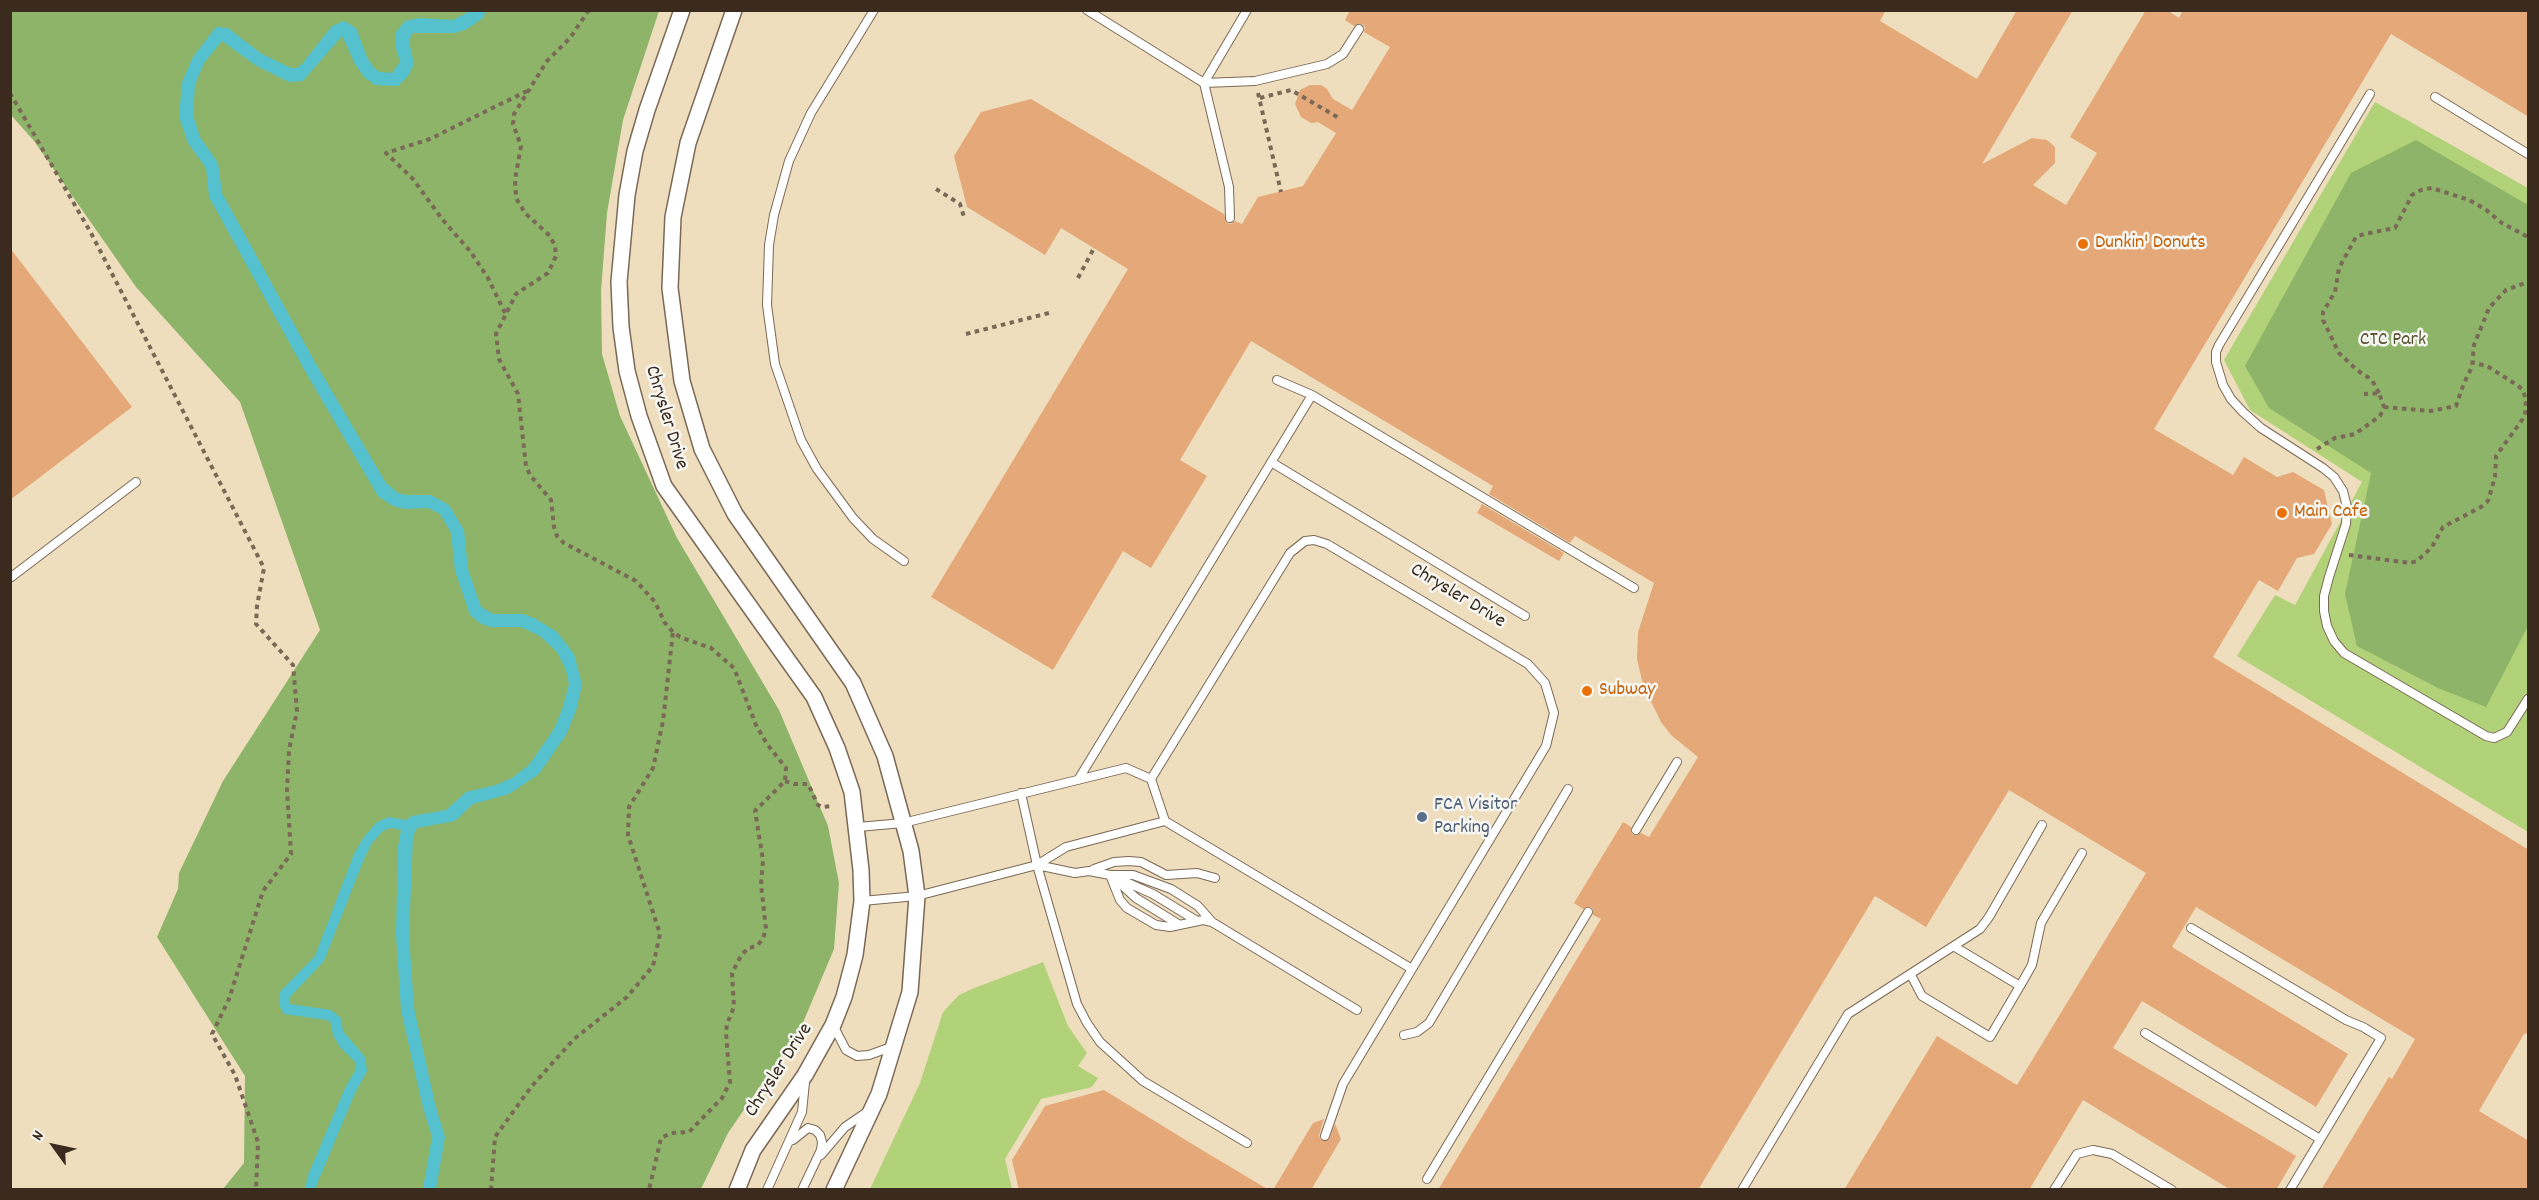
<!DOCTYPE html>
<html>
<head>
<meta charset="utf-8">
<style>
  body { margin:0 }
  #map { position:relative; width:2539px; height:1200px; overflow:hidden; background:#eedebe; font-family:Dekko,sans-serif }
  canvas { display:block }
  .frame { position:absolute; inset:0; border:12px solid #3b2a1e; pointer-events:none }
  .north { position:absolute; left:24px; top:1116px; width:60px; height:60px; -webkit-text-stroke:4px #f6f6f2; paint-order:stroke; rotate:303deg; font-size:16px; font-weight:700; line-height:24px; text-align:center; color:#3b2a1e }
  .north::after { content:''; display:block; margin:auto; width:21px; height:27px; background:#3b2a1e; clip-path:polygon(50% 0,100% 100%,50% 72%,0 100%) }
</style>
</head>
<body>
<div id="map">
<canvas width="2539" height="1200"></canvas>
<div class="frame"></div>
<div class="north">N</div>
</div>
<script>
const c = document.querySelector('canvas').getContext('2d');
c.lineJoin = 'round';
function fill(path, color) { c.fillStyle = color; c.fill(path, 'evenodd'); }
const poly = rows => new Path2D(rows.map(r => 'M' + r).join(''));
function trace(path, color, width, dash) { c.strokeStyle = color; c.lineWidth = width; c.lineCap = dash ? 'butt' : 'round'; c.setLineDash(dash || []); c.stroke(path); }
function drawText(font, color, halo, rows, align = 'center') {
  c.font = font + ' Dekko,sans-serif'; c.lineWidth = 5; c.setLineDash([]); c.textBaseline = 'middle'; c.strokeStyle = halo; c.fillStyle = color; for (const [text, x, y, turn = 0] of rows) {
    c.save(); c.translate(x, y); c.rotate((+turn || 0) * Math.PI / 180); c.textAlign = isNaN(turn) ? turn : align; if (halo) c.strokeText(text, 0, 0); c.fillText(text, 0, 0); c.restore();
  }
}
const green = poly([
  [2375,102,2528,188,2528,832,2237,656,2275,595,2295,605,2362,482,2250,410,2224,360],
  [1043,962,1068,1026,1087,1053,1078,1066,1098,1078,1092,1087,1041,1099,1005,1159,1012,1189,870,1189,920,1083,943,1012,959,995,972,989]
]);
const forest = poly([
  [11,11,659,11,623,120,607,213,601,291,602,354,620,416,677,538,779,710,828,826,839,883,834,949,802,1025,728,1133,701,1189,223,1189,244,1163,245,1076,157,937,178,889,179,873,223,781,320,630,240,402,136,287,34,141,11,115],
  [2416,140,2528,205,2528,626,2486,707,2438,688,2357,646,2345,594,2371,473,2269,408,2245,366,2351,173]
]);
const water = poly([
  [472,10,486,11,483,18,467,29,455,33,412,33,409,42,414,64,408,76,398,86,375,85,364,77,355,64,342,36,303,81,289,82,255,65,222,41,204,63,195,85,193,115,200,137,218,163,222,193,316,364,386,483,398,493,406,495,431,495,449,505,464,530,468,569,481,607,493,614,523,614,534,618,557,632,574,654,582,684,576,711,566,735,539,774,509,794,473,804,455,821,417,828,413,836,409,935,414,1008,435,1104,445,1137,436,1189,423,1189,432,1137,423,1108,401,1010,396,935,398,847,401,830,391,828,383,831,372,843,364,859,324,961,290,997,290,1004,331,1010,341,1018,343,1031,365,1057,367,1071,355,1093,315,1189,305,1189,308,1175,345,1088,356,1069,355,1062,340,1047,333,1035,331,1023,327,1020,284,1014,279,1005,280,992,315,956,354,854,364,837,377,822,389,817,406,820,412,816,446,810,466,792,496,785,512,778,529,765,554,729,563,707,569,684,566,670,557,652,540,636,521,627,490,627,480,623,470,615,455,571,451,533,440,514,428,508,405,509,393,506,379,497,375,491,305,371,209,197,206,168,188,143,179,117,182,82,193,57,216,27,228,28,262,54,291,68,297,68,302,64,332,26,344,21,356,28,367,57,374,68,380,72,392,73,400,62,395,45,396,32,405,21,419,18,453,20]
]);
const building = poly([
  [1350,10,1886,10,1880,21,1977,79,2017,10,2073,10,1982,164,2032,138,2047,140,2055,147,2055,163,2033,185,2066,205,2097,153,2070,137,2146,10,2167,10,2179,18,2183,10,2529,10,2529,117,2391,34,2154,429,2233,475,2244,457,2277,477,2293,472,2324,490,2332,524,2314,554,2297,558,2278,591,2259,580,2213,657,2529,850,2529,1033,2524,1034,2479,1111,2529,1141,2529,1190,2321,1190,2389,1077,2392,1079,2415,1039,2196,907,2172,947,2348,1054,2316,1107,2142,1001,2113,1048,2296,1156,2276,1190,2231,1190,2083,1100,2029,1190,1844,1190,1937,1036,2017,1085,2146,873,2009,790,1926,927,1875,896,1698,1190,1438,1190,1601,919,1593,915,1593,910,1591,907,1583,909,1574,903,1623,822,1631,827,1631,832,1633,835,1641,833,1649,837,1698,757,1671,735,1661,722,1643,685,1637,659,1638,632,1654,583,1575,536,1570,543,1489,494,1493,486,1251,341,1180,460,1207,476,1151,568,1123,551,1053,670,931,597,1128,269,1061,228,1045,255,967,207,954,156,981,112,1031,99,1224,214,1227,223,1231,224,1235,221,1242,224,1258,197,1303,186,1336,133,1318,122,1311,123,1301,117,1295,104,1300,90,1310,85,1321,85,1327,89,1333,99,1352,110,1390,47,1364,32,1365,27,1362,24,1354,26,1345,20],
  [10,248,132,407,10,500],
  [1482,504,1564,553,1559,561,1477,513],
  [1104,1090,1202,1150,1269,1190,1019,1190,1012,1160,1045,1106],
  [1324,1119,1319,1135,1321,1140,1329,1140,1335,1124,1341,1139,1311,1190,1273,1190,1313,1123]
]);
const path = poly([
  [589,10,570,38,547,61,514,114,513,124,521,146,515,180,516,198,525,213,550,236,555,246,556,256,548,273,516,294,496,334,499,359,518,394,526,466,530,475,551,500,554,527,557,536,564,543,636,581,655,602,665,623,673,632,680,637,711,648,734,668,756,725,767,744,786,768,785,781,755,811,763,860,761,884,766,929,763,938,758,945,747,949,741,956,732,973,734,1007,727,1024,726,1033,730,1082,722,1098,689,1132,671,1133,661,1138,649,1190],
  [10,93,91,233,264,568,257,606,256,624,293,665,297,711,289,750,287,790,291,854,263,891,229,999,212,1034,235,1075,258,1142,256,1190],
  [1258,93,1281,192],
  [1260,98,1291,90,1339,118],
  [936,189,960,204,964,217],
  [1078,278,1094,248],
  [505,313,488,278,470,251,442,219,413,179,386,153,430,139,527,91],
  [966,334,1053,312],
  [2379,393,2372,380,2357,370,2339,353,2323,320,2323,312,2335,292,2339,268,2356,237,2364,234,2395,228,2412,195,2421,190,2432,188,2469,200,2485,209,2502,223,2528,237],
  [2384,407,2431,411,2456,406,2464,383,2472,367,2474,345,2489,308,2506,290,2528,282],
  [2317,449,2335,438,2355,434,2380,416,2384,407,2379,393,2364,394],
  [2349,555,2410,563,2417,561,2432,547,2443,527,2481,507,2488,501,2495,477,2496,456,2525,416,2526,399,2522,389,2517,385,2487,366,2474,363],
  [785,781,794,784,808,784,818,805,822,807,833,806],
  [491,1190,495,1137,531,1087,574,1039,627,997,653,966,660,934,628,835,629,807,653,768,663,721,673,632]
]);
const lane = poly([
  [874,10,811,113,789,161,774,215,769,245,767,305,775,364,801,440,817,469,853,518,873,539,904,561],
  [1087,10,1204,83,1229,187,1230,218],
  [1204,83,1255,81,1327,64,1343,54,1359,29],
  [1204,83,1247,10],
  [2370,94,2219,345,2216,352,2216,362,2223,385,2231,399,2243,412,2261,428,2323,468,2334,477,2343,491,2347,507,2346,524,2329,577,2324,596,2324,611,2327,626,2334,641,2344,653,2486,736,2494,738,2507,732,2528,699],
  [2435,97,2528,154],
  [1277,380,1312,395,1634,588],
  [1271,462,1525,616],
  [10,578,136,482],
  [1078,780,1312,395],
  [1021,793,1037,865,1077,1004,1087,1023,1100,1042,1143,1081,1247,1143],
  [858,827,903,823,1126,768,1151,779],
  [1636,830,1677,762],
  [1037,865,1075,873,1089,871,1110,875,1153,894,1197,921],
  [1094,869,1114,862,1129,861,1141,862,1166,875,1197,873,1215,878],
  [1110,875,1133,875,1171,889,1198,906,1212,922,1357,1010],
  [1110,875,1120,900,1127,908,1156,925,1170,927,1203,920,1212,922],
  [1116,880,1136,898,1178,924],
  [862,901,917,896,1037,865,1066,847,1165,821],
  [2191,928,2346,1020,2363,1027,2381,1038,2290,1190],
  [1955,947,2020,986,2032,965,2041,923,2082,853],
  [1911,975,1922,996,1990,1037,2020,986],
  [833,1025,846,1050,857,1056,869,1055,894,1046],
  [2145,1033,2320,1139],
  [1404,1035,1417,1032,1429,1023,1568,789],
  [1325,1136,1343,1084,1412,969,1546,746,1554,713,1545,683,1528,664,1327,544,1314,540,1305,541,1290,553,1151,779,1165,821,1412,969],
  [793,1140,808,1128,815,1130,820,1135,822,1142,821,1150,802,1190],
  [821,1155,845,1127,867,1112],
  [1427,1179,1588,912],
  [767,1190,802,1112,805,1082],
  [1742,1190,1848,1014,1980,929,1989,917,2042,825],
  [2054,1190,2077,1154,2093,1150,2112,1154,2172,1190]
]);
const street = poly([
  [682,10,647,110,635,151,627,195,619,282,621,327,627,371,639,416,664,486,814,697,837,748,852,792,861,870,862,901,855,955,844,997,833,1025,805,1075,753,1150,737,1190],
  [734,10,688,143,673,217,670,288,682,381,702,449,735,514,853,683,885,756,911,851,917,896,910,992,879,1094,834,1190]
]);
const markers = [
  [2083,244,6,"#e8710a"],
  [2282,513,6,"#e8710a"],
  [1587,691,6,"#e8710a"],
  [1422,817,6,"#5c6f8a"]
];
const foodNames = [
  ["Dunkin' Donuts",2095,244],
  ["Main Cafe",2294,513],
  ["Subway",1599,691]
];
const parkNames = [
  ["CTC Park",2393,341]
];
const streetNames = [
  ["Chrysler Drive",665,418,73],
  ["Chrysler Drive",1457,597,31],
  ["Chrysler Drive",780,1071,-57]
];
const serviceNames = [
  ["FCA Visitor",1434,806],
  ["Parking",1434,829]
];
fill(green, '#b2d279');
fill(forest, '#8db469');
fill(water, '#55c1cf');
fill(building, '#e5a879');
trace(lane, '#7a6956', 10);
trace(street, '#7a6956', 18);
trace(path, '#7a6956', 4, [4.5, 4.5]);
trace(lane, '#fff', 8);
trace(street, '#fff', 15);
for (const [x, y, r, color] of markers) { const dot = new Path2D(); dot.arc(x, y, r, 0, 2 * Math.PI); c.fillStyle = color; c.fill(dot); trace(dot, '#f6f6f2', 2); }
drawText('20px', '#c56008', '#f6f6f2', foodNames, 'left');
drawText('20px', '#595435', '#f6f6f2', parkNames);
drawText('20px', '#3b2a1e', '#f6f6f2', streetNames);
drawText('20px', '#4e5e75', '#f6f6f2', serviceNames, 'left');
</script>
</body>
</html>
